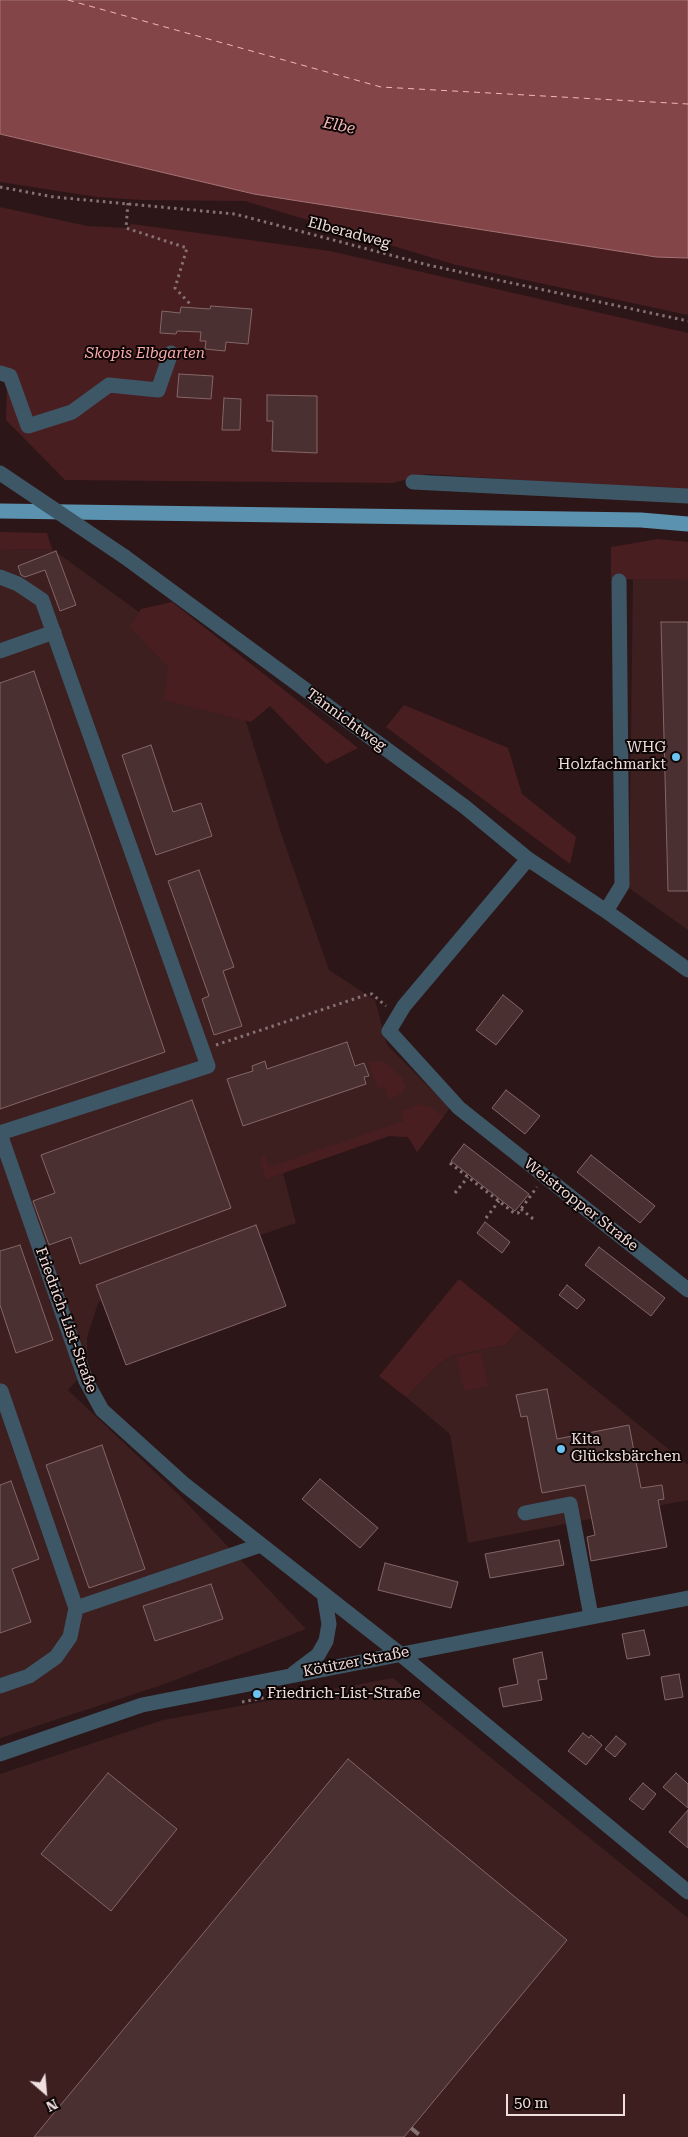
<!DOCTYPE html>
<html>
<head>
<meta charset="utf-8">
<style>
  body { margin:0 }
  #map { position:relative; width:688px; height:2137px; overflow:hidden; background:#2d1617; font-family:"Roboto Serif",serif }
  canvas { display:block }
  .north { position:absolute; left:20px; top:2067px; width:50px; height:50px; -webkit-text-stroke:4px #0e0505; paint-order:stroke; rotate:153deg; font-size:14px; font-weight:700; line-height:20px; text-align:center; color:#f0dede }
  .north::after { content:''; display:block; margin:auto; width:18px; height:22px; background:#f0dede; clip-path:polygon(50% 0,100% 100%,50% 72%,0 100%) }
  .scale { position:absolute; left:506px; top:2094px; width:119px; height:22px; box-sizing:border-box; border:2px solid #f0dede; border-top:0; padding-left:6px; font-size:15px; line-height:18px; white-space:nowrap; color:#f0dede; -webkit-text-stroke:4px #0e0505; paint-order:stroke }
</style>
</head>
<body>
<div id="map">
<canvas width="688" height="2137"></canvas>
<div class="north">N</div>
<div class="scale">50 m</div>
</div>
<script>
const c = document.querySelector('canvas').getContext('2d');
c.lineJoin = 'round';
function fill(path, color) { c.fillStyle = color; c.fill(path, 'evenodd'); }
const poly = rows => new Path2D(rows.map(r => 'M' + r).join(''));
function trace(path, color, width, dash) { c.strokeStyle = color; c.lineWidth = width; c.lineCap = dash ? 'butt' : 'round'; c.setLineDash(dash || []); c.stroke(path); }
function drawText(font, color, halo, rows, align = 'center') {
  c.font = font + ' "Roboto Serif",serif'; c.lineWidth = 4; c.setLineDash([]); c.textBaseline = 'middle'; c.strokeStyle = halo; c.fillStyle = color; for (const [text, x, y, turn = 0] of rows) {
    c.save(); c.translate(x, y); c.rotate((+turn || 0) * Math.PI / 180); c.textAlign = isNaN(turn) ? turn : align; if (halo) c.strokeText(text, 0, 0); c.fillText(text, 0, 0); c.restore();
  }
}
const built = poly([
  [52,549,233,680,282,836,329,970,375,1000,387,1045,450,1108,417,1152,408,1137,389,1136,283,1173,296,1223,132,1278,98,1303,87,1338,88,1368,68,1390,180,1496,306,1629,162,1685,0,1738,0,550],
  [633,579,688,580,688,930,629,888],
  [520,1328,688,1465,688,1500,468,1543,450,1434,406,1397,439,1364,451,1356,506,1345],
  [393,1678,688,1918,688,2137,0,2137,0,1774,163,1720]
]);
const green = poly([
  [0,134,254,194,656,257,688,258,688,315,456,265,245,201,141,200,97,197,0,182],
  [0,207,87,226,126,228,132,224,330,251,688,333,688,491,427,474,393,483,65,480,6,420,7,381,0,379],
  [0,532,47,533,52,549,0,550],
  [658,539,688,542,688,580,611,579,611,547],
  [172,602,358,748,326,764,270,706,251,722,164,700,168,667,130,627,141,609],
  [404,705,508,748,522,794,576,837,570,864,386,727],
  [376,1061,382,1061,387,1064,402,1078,406,1087,401,1094,389,1099,385,1087,378,1089,368,1063],
  [421,1104,431,1107,443,1117,417,1152,408,1137,389,1136,266,1179,261,1165,262,1157,265,1156,269,1167,404,1121,401,1111],
  [459,1279,520,1328,506,1345,451,1356,439,1364,406,1397,379,1376],
  [481,1352,488,1386,464,1391,457,1357]
]);
const water = poly([
  [0,0,688,0,688,258,656,257,254,194,0,134,0,0]
]);
const ferry = poly([
  [68,0,381,87,688,104]
]);
const building = poly([
  [211,306,252,309,248,344,226,342,225,351,205,349,206,341,200,341,201,332,177,331,176,334,160,333,162,311,180,313,181,307,210,309,211,306],
  [179,374,213,376,211,399,177,397,179,374],
  [267,395,317,396,317,453,272,451,273,421,267,421,267,395],
  [224,398,241,399,240,430,222,430,224,398],
  [56,551,76,605,60,611,45,570,25,577,21,575,18,566,56,551],
  [661,622,688,622,688,891,668,891,661,622],
  [34,671,165,1052,0,1109,0,683,34,671],
  [151,745,173,812,201,803,212,836,156,855,122,755,151,745],
  [199,870,234,967,223,971,242,1026,214,1035,202,999,209,996,168,881,199,870],
  [503,995,523,1011,496,1045,476,1030,503,995],
  [347,1042,355,1066,364,1063,369,1076,364,1077,366,1084,243,1126,227,1079,253,1071,252,1066,265,1061,267,1069,347,1042],
  [506,1090,540,1116,525,1134,492,1108,506,1090],
  [192,1100,231,1208,80,1264,71,1237,49,1245,33,1201,55,1193,41,1155,192,1100],
  [464,1144,529,1194,515,1211,451,1161,464,1144],
  [591,1155,655,1206,640,1223,577,1172,591,1155],
  [485,1222,510,1242,502,1253,477,1233,485,1222],
  [256,1225,286,1306,126,1365,96,1285,256,1225],
  [20,1245,53,1340,16,1353,0,1305,0,1251,20,1245],
  [599,1247,665,1298,651,1316,585,1265,599,1247],
  [567,1285,585,1300,577,1309,559,1295,567,1285],
  [547,1389,557,1439,629,1425,641,1488,662,1485,664,1499,658,1500,667,1547,591,1561,587,1537,595,1535,585,1485,542,1493,527,1416,521,1417,516,1395,547,1389],
  [102,1445,145,1569,89,1588,46,1465,102,1445],
  [320,1479,378,1528,360,1548,302,1499,320,1479],
  [11,1481,39,1559,12,1569,31,1622,0,1633,0,1485,11,1481],
  [559,1540,564,1565,490,1578,485,1554,559,1540],
  [385,1563,458,1582,451,1608,378,1590,385,1563],
  [211,1584,223,1619,155,1641,143,1606,211,1584],
  [644,1630,650,1655,627,1659,622,1634,644,1630],
  [542,1652,547,1679,538,1680,542,1700,503,1707,499,1688,518,1684,513,1659,542,1652],
  [679,1674,683,1697,665,1700,661,1677,679,1674],
  [583,1733,589,1738,591,1735,602,1745,586,1765,568,1751,583,1733],
  [616,1736,626,1744,615,1757,605,1749,616,1736],
  [348,1759,567,1940,404,2137,34,2137,348,1759],
  [108,1773,177,1829,111,1911,41,1854,108,1773],
  [676,1773,688,1784,688,1808,663,1787,676,1773],
  [643,1783,656,1794,643,1810,629,1799,643,1783],
  [688,1810,688,1848,669,1832,688,1810]
]);
const path = poly([
  [0,187,54,197,235,214,428,265,688,321],
  [128,203,126,228,187,248,175,288,192,306],
  [216,1045,369,994,372,994,386,1006],
  [450,1163,514,1213,518,1213,537,1187],
  [455,1193,468,1177],
  [521,1209,532,1218,537,1219],
  [486,1218,499,1201],
  [242,1702,282,1694]
]);
const minor = poly([
  [0,373,10,376,28,426,72,412,109,385,158,390,171,353],
  [413,482,688,496],
  [125,557,465,807,528,859,606,911,688,970],
  [0,577,18,584,42,600,208,1066,0,1133],
  [0,651,54,632],
  [528,859,404,1006,389,1031,459,1108,688,1290],
  [606,911,622,885,619,581],
  [0,1134,86,1381,102,1410,185,1485,400,1654,688,1892],
  [1,1391,76,1608,261,1545],
  [525,1513,570,1504,591,1616],
  [294,1673,318,1655,326,1641,329,1624,324,1594],
  [0,1686,29,1676,56,1657,70,1637,76,1608],
  [0,1754,142,1705,688,1598]
]);
const major = poly([
  [0,511,641,520,688,524]
]);
const rail = poly([
  [411,2128,422,2137]
]);
const minorBridge = poly([
  [0,473,125,557]
]);
const markers = [
  [676,757,5,"#6bc3f2"],
  [561,1449,5,"#6bc3f2"],
  [257,1694,5,"#6bc3f2"]
];
const streetNames = [
  ["Elberadweg",349,233,15],
  ["Tännichtweg",346,720,36],
  ["Weistropper Straße",581,1205,38],
  ["Friedrich-List-Straße",66,1320,70],
  ["Kötitzer Straße",356,1662,-11]
];
const parkNames = [
  ["Skopis Elbgarten",145,354]
];
const poiNames = [
  ["WHG",666,748,"right"],
  ["Holzfachmarkt",666,765,"right"],
  ["Kita",571,1440],
  ["Glücksbärchen",571,1457],
  ["Friedrich-List-Straße",267,1694]
];
const waterNames = [
  ["Elbe",339,126,12]
];
fill(built, '#3d1f20');
fill(green, '#481e21');
fill(water, '#844548');
trace(water, '#a47375', 1);
trace(ferry, '#f3b7b8', 1, [6, 5]);
fill(building, '#4a3031');
trace(building, '#846667', 1);
trace(path, '#867272', 3, [2.5, 4]);
trace(minor, '#3e5766', 15);
trace(major, '#5b92b0', 15);
trace(rail, '#867172', 4, [10, 5]);
trace(minorBridge, '#3e5766', 15);
for (const [x, y, r, color] of markers) { const dot = new Path2D(); dot.arc(x, y, r, 0, 2 * Math.PI); c.fillStyle = color; c.fill(dot); trace(dot, '#0e0505', 2); }
drawText('15px', '#f0dede', '#0e0505', streetNames);
drawText('italic 15px', '#f7a9ab', '#0e0505', parkNames);
drawText('15px', '#f0dede', '#0e0505', poiNames, 'left');
drawText('italic 16px', '#f3b7b8', '#0e0505', waterNames);
</script>
</body>
</html>
